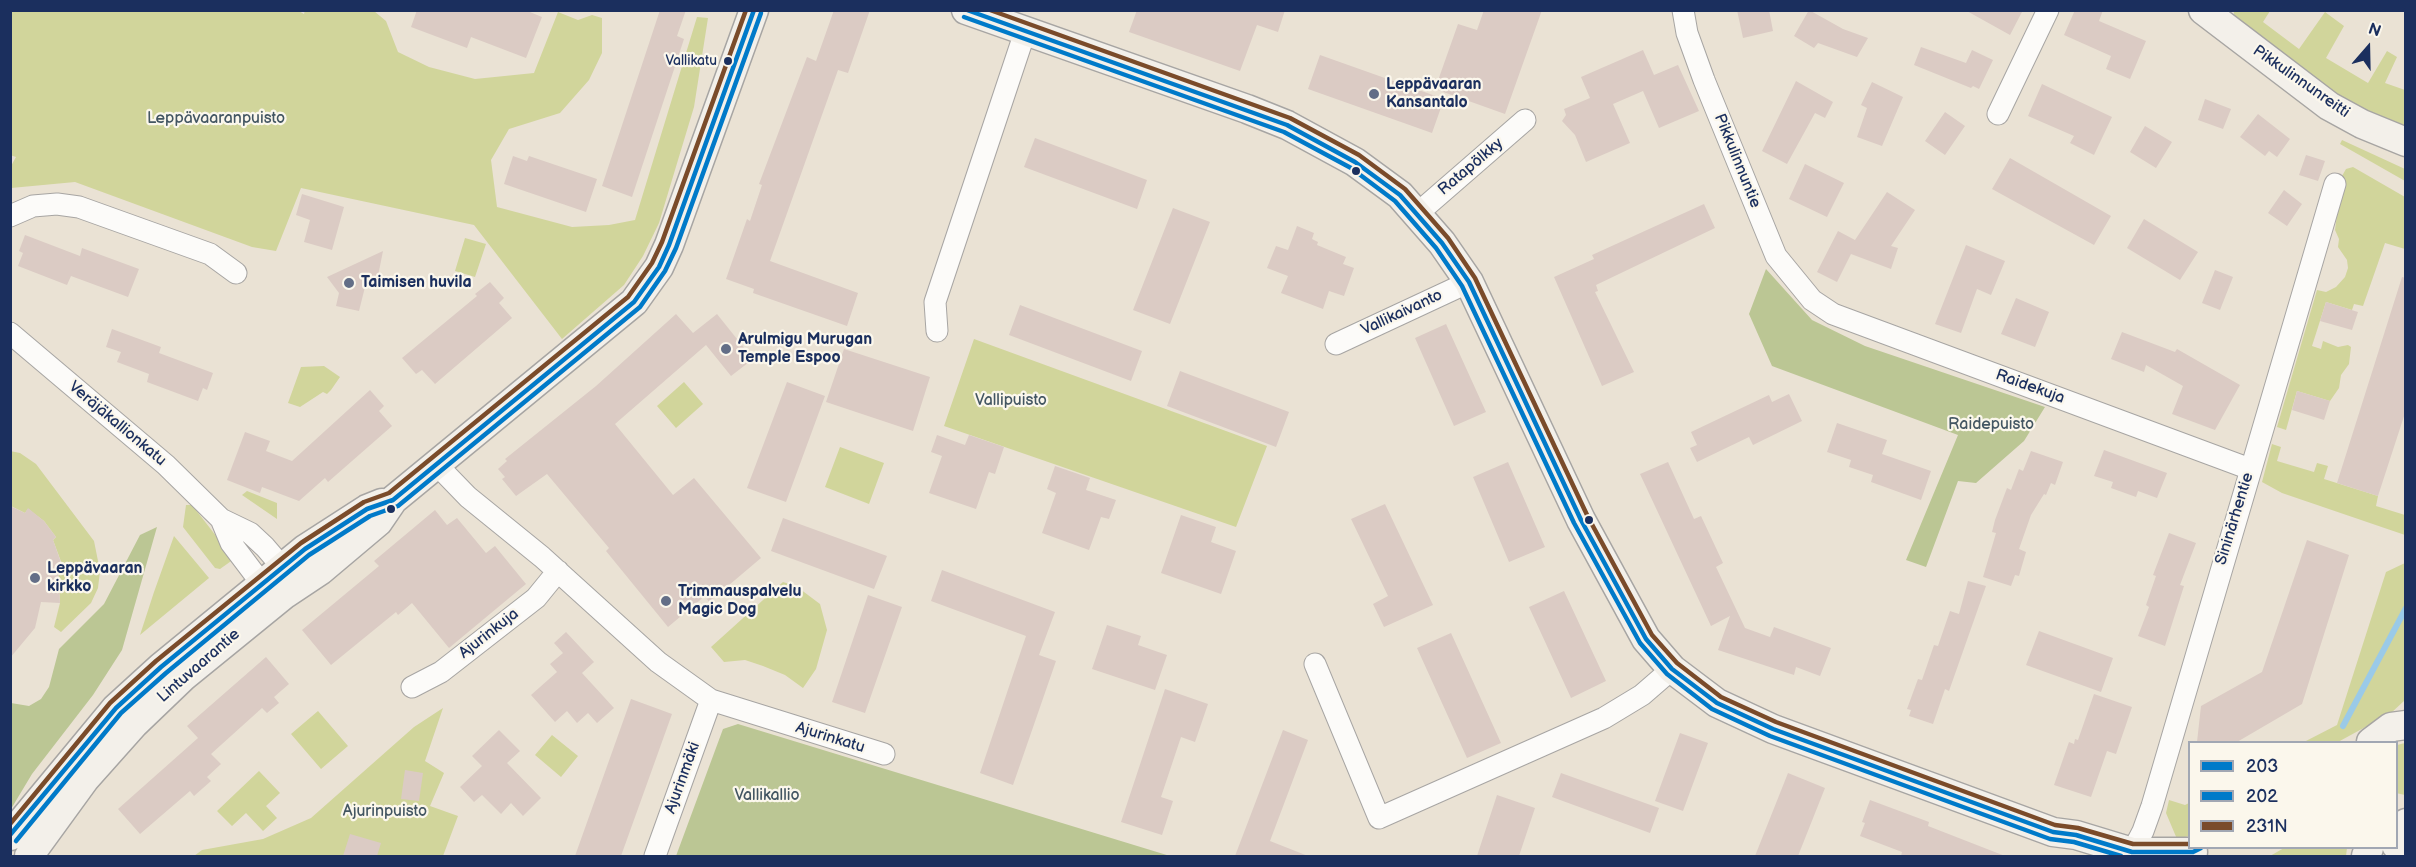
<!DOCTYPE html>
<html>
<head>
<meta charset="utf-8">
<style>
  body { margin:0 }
  #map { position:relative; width:2416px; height:867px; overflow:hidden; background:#eae2d4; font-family:"Balsamiq Sans",sans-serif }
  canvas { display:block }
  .frame { position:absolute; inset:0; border:12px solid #1b2f5e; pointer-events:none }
  .legend { position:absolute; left:2188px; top:741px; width:210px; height:108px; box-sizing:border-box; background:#fbf7ec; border:2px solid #a1a7b3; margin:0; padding:8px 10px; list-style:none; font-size:18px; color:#1b2f5e }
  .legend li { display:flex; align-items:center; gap:12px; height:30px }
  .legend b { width:30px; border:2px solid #a1a7b3 }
  .north { position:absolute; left:2338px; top:18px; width:60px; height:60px; -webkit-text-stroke:4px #fbf7ec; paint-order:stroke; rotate:20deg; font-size:16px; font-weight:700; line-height:24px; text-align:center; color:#1b2f5e }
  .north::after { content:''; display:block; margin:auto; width:21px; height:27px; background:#1b2f5e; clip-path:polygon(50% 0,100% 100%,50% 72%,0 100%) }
</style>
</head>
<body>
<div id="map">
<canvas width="2416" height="867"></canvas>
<div class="frame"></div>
<ul class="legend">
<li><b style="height:8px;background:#007ac9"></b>203</li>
<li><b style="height:8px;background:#007ac9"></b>202</li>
<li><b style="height:8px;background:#7a4b2a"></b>231N</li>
</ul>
<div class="north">N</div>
</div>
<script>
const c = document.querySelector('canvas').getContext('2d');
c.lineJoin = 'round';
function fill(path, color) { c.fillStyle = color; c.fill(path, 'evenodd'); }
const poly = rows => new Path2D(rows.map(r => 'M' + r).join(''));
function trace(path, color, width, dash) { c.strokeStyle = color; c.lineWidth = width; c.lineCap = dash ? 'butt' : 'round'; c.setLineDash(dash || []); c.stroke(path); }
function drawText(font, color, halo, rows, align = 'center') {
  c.font = font + ' "Balsamiq Sans",sans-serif'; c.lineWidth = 4.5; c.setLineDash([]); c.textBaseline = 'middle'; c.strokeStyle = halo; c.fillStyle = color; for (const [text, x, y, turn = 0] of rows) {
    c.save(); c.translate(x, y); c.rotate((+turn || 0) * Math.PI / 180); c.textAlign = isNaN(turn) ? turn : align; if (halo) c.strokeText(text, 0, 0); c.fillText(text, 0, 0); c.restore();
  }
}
const green = poly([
  [297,10,304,14,305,10,374,11,386,21,398,52,429,67,475,79,534,73,558,12,578,20,592,15,602,18,602,53,589,80,560,113,509,129,491,160,497,207,572,227,609,225,635,220,697,17,708,18,694,107,659,223,643,256,624,285,562,339,474,225,301,188,276,251,252,247,75,182,11,188,11,166,16,157,10,155,11,11],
  [2234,11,2270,11,2263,22,2299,49,2325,12,2344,26,2326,58,2368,83,2387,51,2397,57,2385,83,2405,90,2405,132,2378,122,2233,24],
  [2342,140,2405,169,2405,181,2340,144],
  [2353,167,2405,197,2405,249,2385,243,2363,306,2354,304,2352,310,2326,302,2312,346,2321,349,2323,341,2338,347,2348,345,2351,347,2349,364,2341,375,2339,388,2330,401,2297,391,2286,430,2277,427,2317,290,2326,292,2336,287,2345,277,2348,268,2347,260,2338,247,2339,239,2335,230,2342,176,2346,169],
  [465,238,486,244,475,277,455,271],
  [974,339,1267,446,1236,527,944,426],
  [324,366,340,377,331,390,327,394,323,392,300,407,288,403,301,367],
  [684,382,703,404,676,428,657,406],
  [2272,444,2281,447,2277,461,2314,472,2317,463,2328,466,2324,479,2378,496,2376,506,2405,515,2405,535,2282,493,2262,482],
  [840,447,884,463,869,504,825,487],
  [10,451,20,453,36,464,94,541,100,571,98,588,91,603,61,632,54,627,60,603,58,568,63,567,53,540,56,537,44,521,28,509,25,513,11,506],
  [247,491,277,503,277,519,242,495],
  [186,505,192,505,234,559,220,569,215,568,183,527],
  [174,536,209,578,140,635,154,592],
  [2405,563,2404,701,2391,713,2338,742,2304,742,2337,725,2386,572],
  [783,582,796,586,820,604,827,630,816,669,803,688,785,675,763,666,745,660,724,662,711,647],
  [443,708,425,761,444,773,430,806,458,816,443,856,194,856,202,850,263,839,311,818,414,727],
  [318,711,348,746,321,769,291,734],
  [552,735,578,756,561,777,535,755],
  [2405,743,2406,743,2405,795,2396,793,2397,745],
  [259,771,280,793,266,806,277,818,263,831,246,813,232,826,217,811],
  [2169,800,2185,805,2189,803,2189,836,2177,839,2166,813],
  [2284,848,2347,848,2346,856,2270,856]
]);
const forest = poly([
  [1766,269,1812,320,1865,346,2045,407,2024,441,1976,483,1958,481,1926,567,1906,560,1958,435,1772,366,1749,314],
  [157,527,122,650,93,695,32,774,11,809,11,703,29,706,41,699,49,687,59,649,104,604,140,535],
  [738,724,1170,856,676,856,723,729]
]);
const stream = poly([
  [2343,726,2406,608]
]);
const building = poly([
  [417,10,525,10,542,17,526,58,471,37,467,48,411,27],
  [660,10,686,10,677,36,684,39,632,197,602,186],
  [834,10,870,10,848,73,838,70,770,261,858,293,847,326,753,293,754,289,726,279,747,219,750,221,762,185,759,184,807,57,816,61],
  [1137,10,1285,10,1278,32,1257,25,1240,71,1129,32],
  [1484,10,1542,10,1505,114,1435,89,1458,24,1477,30],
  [1737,10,1769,10,1773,31,1743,38],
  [1809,10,1843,29,1868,38,1857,57,1818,43,1814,48,1794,36],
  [1965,10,2023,10,2010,35],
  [2075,10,2103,10,2099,21,2146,41,2130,79,2106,69,2111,56,2064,35],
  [1921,47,1966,63,1972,50,1993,60,1979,89,1973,86,1971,88,1914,65],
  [1643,50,1654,75,1678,65,1699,111,1659,128,1643,91,1613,104,1630,143,1586,162,1575,135,1562,121,1566,115,1564,109,1590,98,1581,77],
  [1320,55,1444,99,1432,133,1308,89],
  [1796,81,1833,102,1825,118,1815,113,1787,164,1762,151],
  [1872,82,1903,97,1882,146,1857,137,1867,108,1861,105],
  [2042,84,2112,117,2094,155,2070,143,2074,136,2028,116],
  [2205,99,2231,109,2223,129,2198,120],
  [1945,112,1965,126,1945,155,1925,141],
  [2258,114,2290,139,2277,157,2269,151,2265,156,2240,137],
  [2145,126,2172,142,2156,168,2130,152],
  [1035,138,1147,180,1137,209,1024,167],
  [2306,155,2325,161,2318,181,2299,175],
  [513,156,527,161,529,156,597,179,586,212,504,184],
  [2010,158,2111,216,2094,245,1992,189],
  [1805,164,1844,183,1827,217,1789,199],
  [2284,190,2302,204,2287,226,2268,213],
  [1887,192,1915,210,1891,246,1898,248,1891,269,1851,254,1837,282,1817,272,1838,231,1855,240],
  [302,194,344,207,332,250,304,242,310,220,296,215],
  [1704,204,1715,228,1596,285,1598,291,1595,292,1634,372,1602,386,1554,277,1594,259,1592,255],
  [1173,208,1210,222,1170,324,1133,310],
  [2144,219,2198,252,2180,280,2127,248],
  [1297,226,1314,233,1312,239,1318,242,1317,245,1346,257,1343,264,1354,268,1344,296,1329,291,1323,309,1281,293,1288,276,1267,268,1276,246,1288,250],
  [25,235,80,256,82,248,139,269,128,297,71,276,67,285,18,266,23,253,19,251],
  [1966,245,2005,261,1991,295,1977,289,1961,333,1935,324],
  [383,251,377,281,367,279,359,311,336,306,339,293,327,277],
  [2215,270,2233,277,2220,310,2202,303],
  [2402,277,2406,278,2406,410,2378,496,2337,483],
  [490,282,504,298,499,303,512,318,435,384,422,370,416,374,402,358,477,296,475,294],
  [2016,298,2049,312,2035,347,2001,334],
  [2326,302,2358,312,2352,330,2320,321],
  [1020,305,1142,351,1131,381,1009,335],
  [676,314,693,333,717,314,753,359,731,376,706,345,615,424,673,495,694,478,761,558,709,602,705,596,668,627,606,551,609,548,547,474,516,496,502,479,505,477,498,469,507,461,505,459,596,386],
  [1446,324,1486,412,1454,426,1415,338],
  [112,329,161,347,159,353,213,373,207,390,203,388,198,401,147,382,149,374,117,362,121,352,106,347],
  [2122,332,2175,352,2177,349,2240,385,2215,430,2172,414,2183,386,2146,365,2144,372,2111,359],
  [844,349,930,377,913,431,826,402],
  [1180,371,1289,412,1276,447,1167,406],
  [787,382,825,396,786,502,747,488],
  [370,390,384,406,379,411,392,426,328,482,325,478,299,501,262,487,260,493,227,480,245,432,270,441,266,451,292,461],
  [2297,391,2330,401,2324,420,2292,410],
  [1789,394,1802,421,1753,445,1749,437,1697,462,1690,448,1697,445,1691,432,1769,395,1772,402],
  [1837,423,1887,440,1882,454,1931,471,1921,500,1871,482,1873,475,1849,467,1851,460,1827,452],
  [937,435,965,445,969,435,1004,447,995,474,989,472,976,509,929,493,942,456,931,452],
  [2104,450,2167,473,2157,498,2138,491,2136,497,2111,488,2113,482,2094,476],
  [2031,451,2063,462,2055,485,2051,483,2046,495,2044,494,2031,515,2019,549,2026,552,2019,576,2015,575,2011,586,1983,577,1996,533,1992,532,1995,520,2007,488,2011,490,2019,469,2023,471],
  [1508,462,1545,547,1509,562,1473,477],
  [1668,462,1694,519,1701,516,1723,563,1716,567,1745,628,1770,637,1774,627,1831,648,1820,676,1796,667,1794,675,1718,650,1730,616,1711,626,1640,474],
  [1055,466,1090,478,1086,490,1116,500,1109,519,1101,517,1089,550,1042,533,1056,493,1047,489],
  [1385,504,1433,605,1384,627,1373,604,1388,596,1351,519],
  [10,506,25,513,28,508,44,521,56,537,53,540,63,568,58,568,60,603,41,602,35,628,10,658],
  [435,510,447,525,457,518,486,553,495,546,526,584,449,648,412,603,398,615,396,612,331,665,302,630,379,566,374,561],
  [1181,515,1216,527,1211,542,1236,551,1221,594,1161,573],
  [783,518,887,556,874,589,771,551],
  [2169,533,2196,543,2180,585,2184,586,2165,646,2138,636,2149,607,2146,605,2156,576,2153,575],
  [2307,540,2349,555,2302,704,2237,742,2197,742,2201,706,2262,672],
  [942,570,1055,612,1039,655,1056,661,1013,785,980,773,1026,636,931,601],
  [1968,581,1986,586,1949,691,1945,689,1933,724,1909,716,1911,710,1907,709,1918,679,1922,680,1934,645,1938,646,1950,611,1959,614],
  [1564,591,1606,681,1571,698,1529,607],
  [868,595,902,607,865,713,832,702],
  [1107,625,1141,636,1138,645,1167,655,1155,690,1092,669],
  [2039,631,2113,658,2101,692,2026,665],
  [566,632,594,662,582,673,614,708,597,723,588,713,577,723,567,711,555,722,531,695,557,672,550,664,563,653,554,643],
  [1451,633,1501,743,1467,758,1417,648],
  [266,657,289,684,274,697,279,703,267,713,262,708,211,754,221,764,207,777,211,781,194,796,190,791,140,834,118,809,198,738,187,726],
  [1165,689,1208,704,1195,742,1181,737,1161,797,1173,801,1162,835,1121,822],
  [2094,694,2132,707,2116,754,2107,751,2091,797,2054,785,2069,742,2074,744,2075,739,2078,740],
  [631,699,672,714,621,856,575,856],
  [499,730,520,751,507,763,541,798,523,816,511,803,501,814,482,795,474,802,460,787,482,766,472,756],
  [1283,730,1308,740,1270,841,1308,856,1235,856],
  [1680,733,1708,743,1683,811,1655,801],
  [405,770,423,773,419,801,401,799],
  [1561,773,1659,808,1650,833,1552,797],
  [1788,773,1825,788,1798,856,1755,856],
  [1497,795,1535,808,1519,856,1477,856],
  [1870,800,1929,822,1928,826,2005,856,1901,856,1902,852,1860,836,1865,823,1862,822],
  [350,834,381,843,377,856,343,856]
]);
const street = poly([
  [1683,10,1687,33,1704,80,1776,256,1812,300,1833,314,2250,469],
  [1998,114,2048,10],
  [1418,213,1525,120],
  [10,216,33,206,57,204,79,207,210,254,236,273],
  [937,331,935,302,1025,32],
  [10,333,166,465,221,519,250,533,265,547,283,568,285,594,262,584,231,543,221,519],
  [1336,344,1469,282],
  [436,464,468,497,542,557,658,662,711,700,884,754],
  [1315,664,1379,818,1604,718,1642,695,1672,669],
  [412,687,441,672,536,598,558,571],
  [2132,852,2143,831,2152,806,2335,184],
  [655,856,711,700]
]);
const secondary = poly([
  [966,10,1247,109,1287,125,1355,162,1400,195,1442,243,1469,282,1581,520,1646,639,1672,669,1717,703,1773,729,2053,832,2076,835,2132,852,2193,852],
  [2203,10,2329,106,2362,124,2406,142],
  [2371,742,2391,727,2406,725],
  [10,836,116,708,161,667,305,549,367,509,382,503],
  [2396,845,2406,823],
  [29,856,85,779,134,724,183,677,285,594,321,570,378,522,393,500,634,302,659,267,669,245,754,10],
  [2366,856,2369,848]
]);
const bus1 = poly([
  [967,10,1287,125,1355,162,1400,195,1442,243,1469,282,1581,520,1646,639,1672,669,1717,703,1773,729,2053,832,2076,835,2132,852,2193,852,2201,848],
  [10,835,116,708,161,667,305,549,367,509,393,500,634,302,659,267,669,245,754,10]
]);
const bus2 = poly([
  [964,17,1284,132,1351,168,1395,201,1436,248,1462,286,1574,523,1640,643,1667,674,1712,709,1770,736,2050,839,2074,842,2121,856],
  [16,841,121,713,166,673,309,555,370,516,398,506,640,307,665,271,676,248,761,13]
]);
const bus3 = poly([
  [990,10,1290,118,1359,155,1405,189,1448,238,1475,278,1588,517,1652,635,1677,663,1721,697,1776,722,2055,825,2078,828,2133,844,2190,844],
  [10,824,110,703,156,661,301,543,364,502,389,493,628,297,652,263,662,242,746,10]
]);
const markers = [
  [728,61,5,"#1b2f5e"],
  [1374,94,6,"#636e87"],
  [1356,171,5,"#1b2f5e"],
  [349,283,6,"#636e87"],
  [726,349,6,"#636e87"],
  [391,509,5,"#1b2f5e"],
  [1589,520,5,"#1b2f5e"],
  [35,578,6,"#636e87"],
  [666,601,6,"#636e87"]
];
const busNames = [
  ["Vallikatu",717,61]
];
const streetNames = [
  ["Pikkulinnunreitti",2301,82,35],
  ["Pikkulinnuntie",1737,161,68],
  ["Ratapölkky",1471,167,-40],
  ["Vallikaivanto",1402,313,-25],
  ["Raidekuja",2030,387,20],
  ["Veräjäkallionkatu",117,424,40],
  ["Sininärhentie",2235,519,-73],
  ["Ajurinkuja",489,634,-38],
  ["Lintuvaarantie",199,666,-41],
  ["Ajurinkatu",830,738,17],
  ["Ajurinmäki",683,778,-70]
];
const poiNames = [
  ["Leppävaaran",1386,85],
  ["Kansantalo",1386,103],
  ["Taimisen huvila",361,283],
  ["Arulmigu Murugan",738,340],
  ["Temple Espoo",738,358],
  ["Leppävaaran",47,569],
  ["kirkko",47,587],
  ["Trimmauspalvelu",678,592],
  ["Magic Dog",678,610]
];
const parkNames = [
  ["Leppävaaranpuisto",216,119],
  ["Vallipuisto",1011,401],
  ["Raidepuisto",1991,425],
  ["Vallikallio",767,796],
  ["Ajurinpuisto",385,812]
];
fill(green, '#d1d59b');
fill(forest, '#bbc694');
trace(stream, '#9acae8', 6);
fill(building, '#dbcbc4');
trace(street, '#a7a5a3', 23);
trace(secondary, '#a7a5a3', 31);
trace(street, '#fcfbf9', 21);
trace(secondary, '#f3f0ea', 28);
trace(bus1, '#007ac9', 4.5);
trace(bus2, '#007ac9', 4.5);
trace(bus3, '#7a4b2a', 4.5);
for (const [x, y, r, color] of markers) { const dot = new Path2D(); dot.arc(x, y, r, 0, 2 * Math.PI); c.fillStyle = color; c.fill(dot); trace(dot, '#fbf7ec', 2); }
drawText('14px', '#1b2f5e', '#fbf7ec', busNames, 'right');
drawText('16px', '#1b2f5e', '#fbf7ec', streetNames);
drawText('bold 16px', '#1b2f5e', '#fbf7ec', poiNames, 'left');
drawText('16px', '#435662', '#fbf7ec', parkNames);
</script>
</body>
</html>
